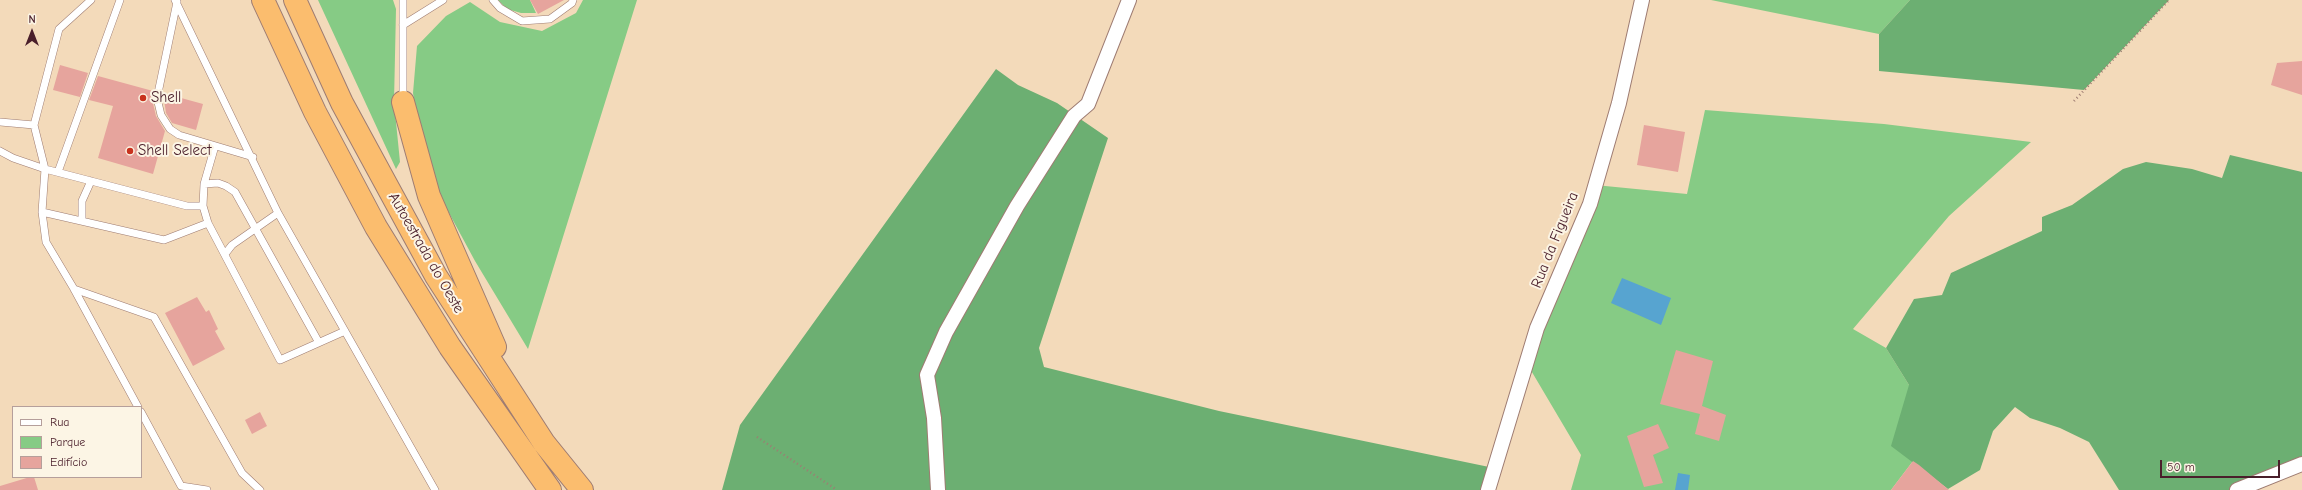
<!DOCTYPE html>
<html>
<head>
<meta charset="utf-8">
<style>
  body { margin:0 }
  #map { position:relative; width:2302px; height:490px; overflow:hidden; background:#f3daba; font-family:"Comic Neue",sans-serif }
  canvas { display:block }
  .legend { position:absolute; left:12px; top:406px; width:130px; height:72px; box-sizing:border-box; background:#fcf5e5; border:1px solid #b59f9b; margin:0; padding:5px 7px; list-style:none; font-size:12px; color:#4a1f2b }
  .legend li { display:flex; align-items:center; gap:8px; height:20px }
  .legend b { width:20px; border:1px solid #b59f9b }
  .north { position:absolute; left:12px; top:12px; width:40px; height:40px; -webkit-text-stroke:3px #fcf5e5; paint-order:stroke; rotate:0deg; font-size:11px; font-weight:700; line-height:16px; text-align:center; color:#4a1f2b }
  .north::after { content:''; display:block; margin:auto; width:14px; height:18px; background:#4a1f2b; clip-path:polygon(50% 0,100% 100%,50% 72%,0 100%) }
  .scale { position:absolute; left:2160px; top:460px; width:120px; height:18px; box-sizing:border-box; border:2px solid #4a1f2b; border-top:0; padding-left:5px; font-size:12px; line-height:14px; white-space:nowrap; color:#4a1f2b; -webkit-text-stroke:3px #fcf5e5; paint-order:stroke }
</style>
</head>
<body>
<div id="map">
<canvas width="2302" height="490"></canvas>
<ul class="legend">
<li><b style="height:5px;background:#fff"></b>Rua</li>
<li><b style="height:11px;background:#86cb85"></b>Parque</li>
<li><b style="height:11px;background:#e6a49d"></b>Edifício</li>
</ul>
<div class="north">N</div>
<div class="scale">50 m</div>
</div>
<script>
const c = document.querySelector('canvas').getContext('2d');
c.lineJoin = 'round';
function fill(path, color) { c.fillStyle = color; c.fill(path, 'evenodd'); }
const poly = rows => new Path2D(rows.map(r => 'M' + r).join(''));
function trace(path, color, width, dash) { c.strokeStyle = color; c.lineWidth = width; c.lineCap = dash ? 'butt' : 'round'; c.setLineDash(dash || []); c.stroke(path); }
function drawText(font, color, halo, rows, align = 'center') {
  c.font = font + ' "Comic Neue",sans-serif'; c.lineWidth = 4; c.setLineDash([]); c.textBaseline = 'middle'; c.strokeStyle = halo; c.fillStyle = color; for (const [text, x, y, turn = 0] of rows) {
    c.save(); c.translate(x, y); c.rotate((+turn || 0) * Math.PI / 180); c.textAlign = isNaN(turn) ? turn : align; if (halo) c.strokeText(text, 0, 0); c.fillText(text, 0, 0); c.restore();
  }
}
const green = poly([
  [318,0,393,0,396,9,394,102,400,162,396,169],
  [498,0,530,0,536,13,521,13,507,9],
  [583,0,637,0,528,349,475,261,442,200,420,139,413,93,417,46,446,16,470,2,500,22,542,31,576,13],
  [1711,0,1910,0,1879,34],
  [1705,110,1884,124,2031,142,1949,216,1853,329,1886,348,1909,385,1913,461,1891,490,1571,490,1581,455,1526,362,1595,185,1687,194]
]);
const forest = poly([
  [1910,0,2169,0,2084,90,1879,71,1879,34],
  [996,69,1018,85,1057,103,1108,138,1039,348,1044,367,1219,411,1494,468,1488,490,722,490,740,425],
  [2230,155,2302,172,2302,464,2237,490,2119,490,2089,442,2060,428,2030,418,2015,407,1993,431,1980,470,1948,489,1891,446,1909,385,1886,348,1914,299,1942,295,1951,273,2042,231,2042,217,2072,205,2123,169,2146,162,2192,169,2222,178]
]);
const water = poly([
  [1622,278,1671,298,1661,325,1611,303],
  [1678,473,1690,475,1688,490,1675,490]
]);
const building = poly([
  [530,0,564,0,538,14],
  [2302,61,2302,95,2271,85,2277,63],
  [60,65,88,73,80,97,53,90],
  [98,76,153,91,152,99,156,116,165,131,153,174,98,158,113,106,89,100],
  [163,93,203,104,196,130,172,123,166,113],
  [1644,125,1685,132,1678,172,1637,165],
  [197,297,206,312,209,310,218,329,215,331,225,349,193,366,165,313],
  [1676,350,1713,361,1700,414,1660,404],
  [1702,406,1726,415,1719,441,1695,434],
  [260,412,267,426,252,434,245,420],
  [1658,424,1669,448,1653,455,1663,483,1644,487,1627,436],
  [1913,461,1919,465,1949,490,1891,490],
  [30,477,34,477,38,490,0,490,0,486]
]);
const path = poly([
  [2074,101,2169,0],
  [757,437,837,490]
]);
const service = poly([
  [91,0,59,29,34,125,45,169,42,212,46,242,74,289,138,407],
  [175,0,278,213,435,490],
  [403,0,403,100],
  [493,0,500,8,522,21,550,19,572,3,573,0],
  [177,2,157,98,161,115,170,129,179,135,253,157],
  [403,25,443,0],
  [0,122,34,125],
  [215,146,204,184,203,206,208,223,280,360,345,331],
  [0,151,13,158,45,169,187,206,203,206],
  [58,172,120,0],
  [204,184,218,183,226,186,235,192,318,341],
  [42,212,164,240,208,223],
  [82,221,82,201,91,181],
  [225,254,232,245,278,213],
  [74,289,154,317,242,473,260,490],
  [141,412,181,486,207,490]
]);
const minor = poly([
  [938,490,934,418,927,375,946,332,1017,206,1074,116,1088,104,1129,0],
  [1488,490,1537,328,1590,204,1619,103,1642,0],
  [2237,490,2302,464]
]);
const motorway = poly([
  [263,0,315,112,376,227,450,347,550,490],
  [295,0,342,103,436,276,544,443,582,490],
  [403,102,429,196,495,347]
]);
const markers = [
  [143,98,4,"#c8321e"],
  [130,151,4,"#c8321e"]
];
const poiNames = [
  ["Shell",151,98],
  ["Shell Select",138,151]
];
const streetNames = [
  ["Rua da Figueira",1555,240,-68],
  ["Autoestrada do Oeste",426,253,60]
];
fill(green, '#86cb85');
fill(forest, '#6caf72');
fill(water, '#57a4d0');
fill(building, '#e6a49d');
trace(service, '#9e7c72', 8);
trace(minor, '#9e7c72', 16);
trace(motorway, '#9e7c72', 24);
trace(path, '#9e7c72', 2.5, [1, 3]);
trace(service, '#fff', 7);
trace(minor, '#fff', 14);
trace(motorway, '#fbbd6e', 22);
for (const [x, y, r, color] of markers) { const dot = new Path2D(); dot.arc(x, y, r, 0, 2 * Math.PI); c.fillStyle = color; c.fill(dot); trace(dot, '#fcf5e5', 1.5); }
drawText('15px', '#4a1f2b', '#fcf5e5', poiNames, 'left');
drawText('15px', '#4a1f2b', '#fcf5e5', streetNames);
</script>
</body>
</html>
